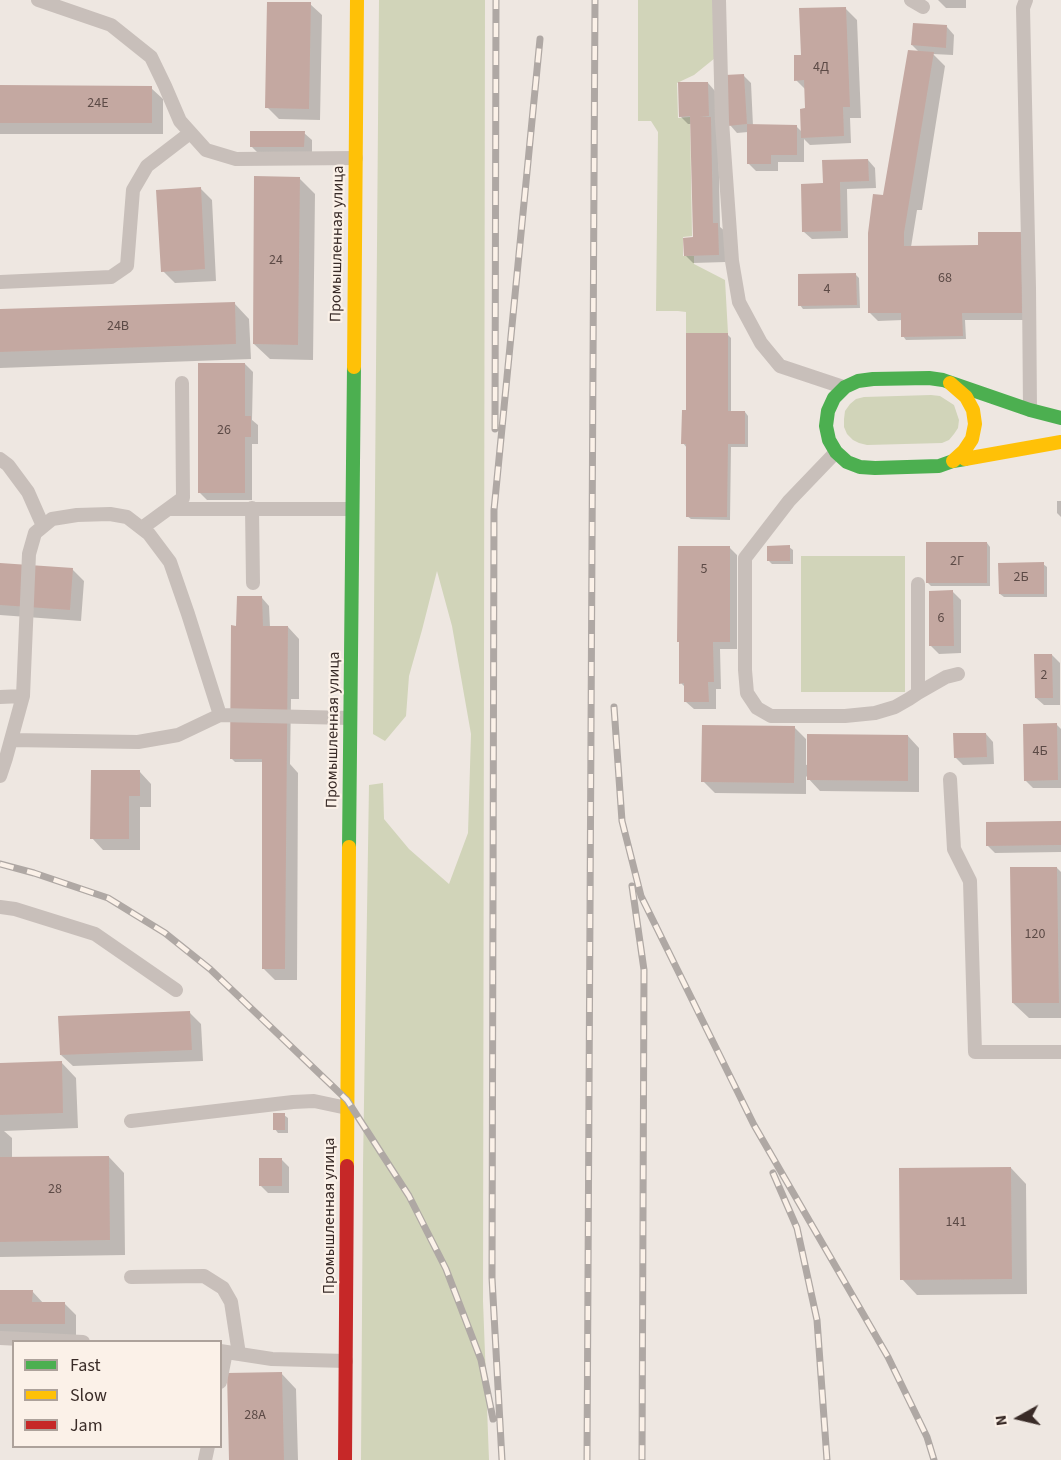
<!DOCTYPE html>
<html>
<head>
<meta charset="utf-8">
<style>
  body { margin:0 }
  #map { position:relative; width:1061px; height:1460px; overflow:hidden; background:#eee7e1; font-family:"Source Sans 3",sans-serif }
  canvas { display:block }
  .legend { position:absolute; left:12px; top:1340px; width:210px; height:108px; box-sizing:border-box; background:#fbf1e8; border:2px solid #ada29b; margin:0; padding:8px 10px; list-style:none; font-size:18px; color:#392b27 }
  .legend li { display:flex; align-items:center; gap:12px; height:30px }
  .legend b { width:30px; border:2px solid #ada29b }
  .north { position:absolute; left:989px; top:1388px; width:60px; height:60px; -webkit-text-stroke:4px #fbf1e8; paint-order:stroke; rotate:262deg; font-size:16px; font-weight:700; line-height:24px; text-align:center; color:#392b27 }
  .north::after { content:''; display:block; margin:auto; width:21px; height:27px; background:#392b27; clip-path:polygon(50% 0,100% 100%,50% 72%,0 100%) }
</style>
</head>
<body>
<div id="map">
<canvas width="1061" height="1460"></canvas>
<ul class="legend">
<li><b style="height:8px;background:#4caf50"></b>Fast</li>
<li><b style="height:8px;background:#ffc107"></b>Slow</li>
<li><b style="height:8px;background:#c62828"></b>Jam</li>
</ul>
<div class="north">N</div>
</div>
<script>
const c = document.querySelector('canvas').getContext('2d');
c.lineJoin = 'round';
function fill(path, color) { c.fillStyle = color; c.fill(path, 'evenodd'); }
const poly = rows => new Path2D(rows.map(r => 'M' + r).join(''));
function trace(path, color, width, dash) { c.strokeStyle = color; c.lineWidth = width; c.lineCap = dash ? 'butt' : 'round'; c.setLineDash(dash || []); c.stroke(path); }
function drawText(font, color, halo, rows, align = 'center') {
  c.font = font + ' "Source Sans 3",sans-serif'; c.lineWidth = 4.5; c.setLineDash([]); c.textBaseline = 'middle'; c.strokeStyle = halo; c.fillStyle = color; for (const [text, x, y, turn = 0] of rows) {
    c.save(); c.translate(x, y); c.rotate((+turn || 0) * Math.PI / 180); c.textAlign = isNaN(turn) ? turn : align; if (halo) c.strokeText(text, 0, 0); c.fillText(text, 0, 0); c.restore();
  }
}
const green = poly([
  [379,0,485,0,483,1301,489,1460,361,1460,363,1165,369,785,383,783,384,819,409,849,449,884,468,833,471,734,452,626,437,571,422,630,409,676,406,716,385,741,373,734],
  [638,0,715,0,715,58,694,75,677,83,678,118,690,117,692,236,683,237,683,256,694,256,694,264,725,280,728,333,686,333,686,312,678,311,656,311,658,132,651,121,638,121],
  [931,395,940,396,954,405,959,420,958,428,954,434,949,440,942,443,867,445,859,443,853,440,847,434,844,427,844,419,845,411,850,404,856,399,864,397],
  [801,556,905,556,905,692,801,692]
]);
const shadow = poly([
  [938,0,966,0,966,8,946,8],
  [310,4,322,15,320,120,279,119,267,107],
  [845,8,857,20,861,118,850,118,851,143,810,145,804,139,804,162,778,162,778,171,756,171,748,163,748,132,737,133,730,125,744,76,751,83,753,126,796,126,802,132,809,110,806,90,796,80,802,56],
  [947,27,954,35,953,55,933,54,945,66,922,210,917,210,911,247,980,247,1021,234,1028,241,1029,320,965,320,966,339,906,340,903,336,903,320,878,321,870,313,889,198,920,53,912,45],
  [708,83,715,91,718,126,720,227,726,232,726,262,693,263,685,255,694,239,692,124,688,124,680,116],
  [0,87,151,88,163,99,163,134,0,134],
  [304,133,312,140,312,154,259,154,252,147],
  [868,160,875,168,876,188,847,189,848,238,812,239,804,232,825,184],
  [299,178,315,194,313,360,270,359,254,344],
  [200,188,212,200,216,281,175,283,163,271],
  [856,275,859,278,860,308,803,309,800,305],
  [234,303,249,319,251,359,0,368,0,311],
  [727,334,731,338,731,412,745,412,748,416,748,447,731,447,730,520,691,519,687,516,687,448,683,443,687,412],
  [245,364,253,372,252,420,258,425,258,444,252,444,252,500,207,500,199,492],
  [1057,501,1061,501,1061,517,1057,513],
  [987,543,990,547,990,586,931,586,927,582],
  [789,547,793,550,793,564,772,564,769,561],
  [730,548,737,555,737,649,720,649,721,689,716,689,716,709,694,709,686,702,686,688,681,683],
  [0,564,72,569,84,581,81,621,0,615],
  [1043,564,1047,567,1047,597,1004,597,1000,594],
  [953,592,961,600,961,653,939,654,931,646],
  [262,598,269,606,270,627,288,627,299,639,299,699,291,699,290,764,298,773,297,980,275,980,263,968,264,762,235,762,231,758,238,627],
  [1052,655,1060,663,1060,705,1044,705,1036,698],
  [1057,725,1061,729,1061,788,1033,788,1025,780],
  [794,727,806,739,806,765,908,736,919,748,919,792,820,791,806,776,806,794,715,793,703,781],
  [986,734,993,742,994,764,963,765,955,757],
  [140,772,151,784,151,807,140,807,140,850,103,850,92,838],
  [1061,823,1061,852,995,853,987,845],
  [1057,868,1061,872,1061,1018,1029,1018,1013,1003],
  [190,1013,201,1024,203,1061,73,1066,61,1055],
  [61,1062,76,1078,78,1128,4,1131,12,1138,12,1158,109,1157,124,1173,125,1255,0,1257,0,1064],
  [284,1115,288,1118,288,1133,278,1133,275,1129],
  [282,1160,289,1167,289,1193,268,1193,260,1185],
  [1011,1168,1026,1184,1027,1294,917,1295,902,1279],
  [32,1291,44,1304,64,1303,76,1315,76,1335,0,1335,0,1292],
  [281,1373,296,1389,298,1460,231,1460]
]);
const building = poly([
  [267,2,311,2,309,109,265,108],
  [846,7,850,107,843,107,844,136,801,138,800,109,805,108,804,80,794,81,794,55,801,55,799,8],
  [913,23,947,25,946,48,911,45],
  [908,50,934,52,904,233,904,246,978,245,978,232,1021,232,1022,313,962,313,963,336,901,337,901,313,868,313,868,233,873,194,883,195],
  [744,74,747,124,728,126,725,75],
  [678,82,708,82,709,116,700,117,711,117,713,223,718,223,719,255,684,256,683,238,693,237,690,116,679,117],
  [0,85,152,86,152,123,0,123],
  [747,124,797,125,797,155,771,155,771,164,747,164],
  [250,131,305,131,304,147,250,147],
  [868,159,869,181,840,182,841,231,802,232,801,184,823,183,822,160],
  [254,176,300,177,298,345,253,344],
  [201,187,205,269,161,272,156,190],
  [856,273,857,305,798,306,798,274],
  [235,302,236,344,0,352,0,309],
  [686,333,728,333,728,411,745,411,745,444,728,444,727,517,686,517,686,444,681,444,682,410,686,410],
  [198,363,245,363,245,416,251,416,251,437,245,437,245,493,198,493],
  [926,542,987,542,987,583,926,583],
  [790,545,790,561,767,561,767,546],
  [678,546,730,546,730,642,713,642,714,682,708,682,709,702,684,702,684,683,679,684,679,642,677,642],
  [1044,562,1044,594,999,594,998,563],
  [0,563,73,568,70,610,0,605],
  [953,590,954,646,929,646,929,591],
  [237,596,262,596,263,626,288,626,285,969,262,969,262,759,230,759,231,625,236,626],
  [1034,654,1052,654,1053,698,1035,698],
  [1057,723,1058,780,1024,781,1023,724],
  [702,725,795,726,794,783,701,782],
  [953,733,986,733,987,757,954,758],
  [807,734,908,735,908,781,807,780],
  [91,770,140,770,140,796,129,796,129,839,90,839],
  [1061,821,1061,845,986,846,986,822],
  [1010,867,1057,867,1059,1003,1012,1003],
  [190,1011,192,1050,60,1055,58,1016],
  [62,1061,63,1113,0,1115,0,1063],
  [273,1113,285,1113,285,1130,273,1130],
  [109,1156,110,1240,0,1242,0,1157],
  [259,1158,282,1158,282,1186,259,1186],
  [1011,1167,1012,1279,900,1280,899,1168],
  [0,1290,33,1290,32,1302,65,1302,65,1324,0,1324],
  [282,1372,284,1460,229,1460,227,1373]
]);
const lane = poly([
  [38,0,111,25,151,57,165,86,180,121,206,150,236,159,356,158],
  [719,0,722,121,732,261,739,302,761,343,780,366,843,387],
  [911,0,923,7],
  [1026,0,1023,8,1029,288,1030,410],
  [0,282,111,277,127,266,133,190,147,166,190,133],
  [836,452,789,501,745,558,745,670,747,693,757,708,771,716,845,716,875,713,895,707,909,699,918,693,918,584],
  [0,459,8,465,28,492,43,526],
  [252,508,253,583],
  [168,509,352,509],
  [142,528,183,498,182,383],
  [918,693,946,677,958,674],
  [0,697,23,696],
  [11,740,138,742,178,735,220,715,350,718],
  [0,776,6,758,23,696,29,554,35,533,52,519,77,515,110,514,127,517,149,534,170,562,188,614,220,715],
  [950,779,954,849,970,881,975,1052,1061,1052],
  [0,907,15,909,95,934,176,990],
  [131,1121,293,1102,314,1101,347,1108],
  [131,1277,204,1276,223,1288,231,1302,239,1354],
  [0,1338,83,1342],
  [220,1351,272,1359,346,1361],
  [220,1382,226,1352],
  [205,1460,208,1446]
]);
const fast = poly([
  [965,459,953,461,939,466,875,468,860,467,847,462,836,452,829,440,826,426,828,411,834,398,845,387,858,381,873,379,929,378,943,380,1030,410,1061,418],
  [349,847,354,367]
]);
const slow = poly([
  [354,367,357,0],
  [950,383,966,397,973,410,975,424,972,439,964,451,953,461],
  [965,459,1061,442],
  [347,1166,349,847]
]);
const jam = poly([
  [345,1460,347,1166]
]);
const rail = poly([
  [495,429,496,0],
  [614,707,622,821,641,896,754,1125,888,1357,927,1437,934,1460],
  [0,864,34,873,108,898,165,933,210,969,347,1100,409,1196,446,1269,481,1360,493,1419],
  [632,886,644,970,642,1460],
  [773,1173,797,1228,817,1320,827,1460],
  [502,1460,492,1278,494,510,540,39],
  [587,1460,595,0]
]);
const numberNames = [
  ["4Д",821,68],
  ["24Е",98,104],
  ["24",276,261],
  ["68",945,279],
  ["4",827,290],
  ["24В",118,327],
  ["26",224,431],
  ["2Г",957,562],
  ["5",704,570],
  ["2Б",1021,578],
  ["6",941,619],
  ["2",1044,676],
  ["4Б",1040,752],
  ["120",1035,935],
  ["28",55,1190],
  ["141",956,1223],
  ["28А",255,1416]
];
const streetNames = [
  ["Промышленная улица",338,244,-89],
  ["Промышленная улица",334,730,-89],
  ["Промышленная улица",330,1216,-90]
];
fill(green, '#d1d4b9');
fill(shadow, '#0003');
fill(building, '#c4a8a1');
trace(lane, '#c8bfba', 14);
trace(fast, '#4caf50', 14);
trace(slow, '#ffc107', 14);
trace(jam, '#c62828', 14);
trace(rail, '#afa8a4', 7);
trace(rail, '#fbf1e8', 4.5, [14]);
drawText('14px', '#5c4a46', null, numberNames);
drawText('16px', '#392b27', '#fbf1e8', streetNames);
</script>
</body>
</html>
